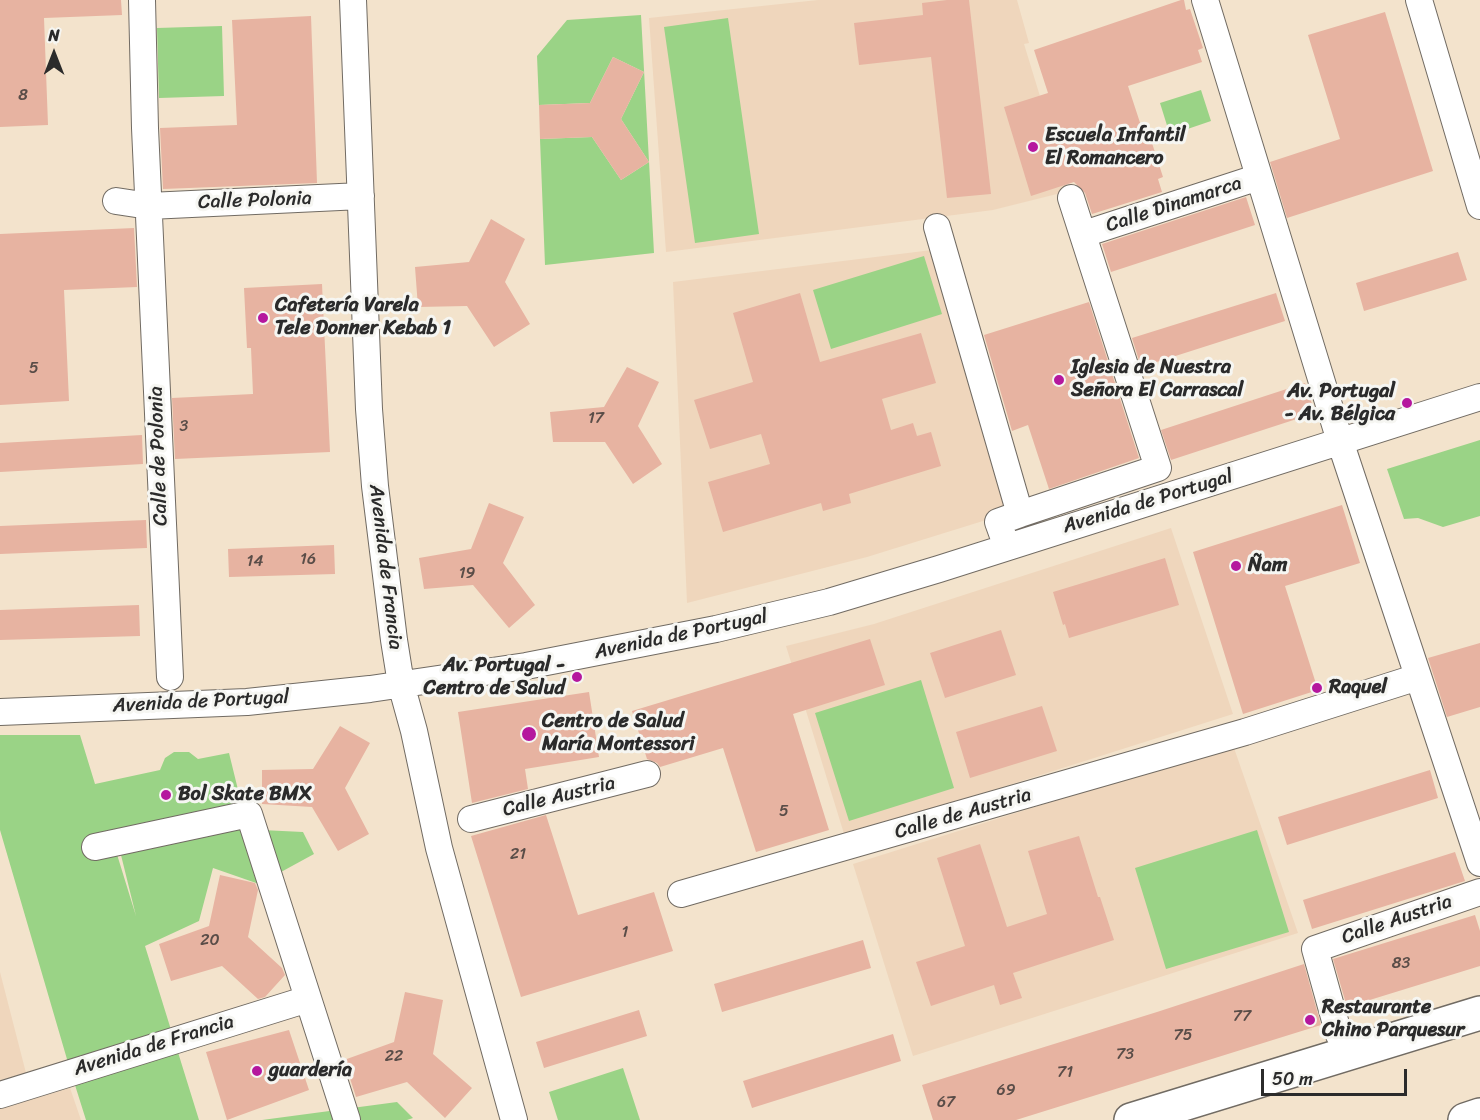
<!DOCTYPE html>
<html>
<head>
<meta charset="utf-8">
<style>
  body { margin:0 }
  #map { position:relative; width:1480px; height:1120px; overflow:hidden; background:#f3e3cc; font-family:Sriracha,sans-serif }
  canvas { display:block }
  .north { position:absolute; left:24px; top:24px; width:60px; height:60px; -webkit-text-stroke:4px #f6f6f2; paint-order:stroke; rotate:0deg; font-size:16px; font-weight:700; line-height:24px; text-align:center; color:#2b2b2b }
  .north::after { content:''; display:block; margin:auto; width:21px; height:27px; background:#2b2b2b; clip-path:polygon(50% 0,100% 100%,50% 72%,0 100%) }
  .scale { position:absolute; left:1261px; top:1069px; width:146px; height:27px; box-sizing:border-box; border:3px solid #2b2b2b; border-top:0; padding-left:8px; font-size:18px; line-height:21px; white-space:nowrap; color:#2b2b2b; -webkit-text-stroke:4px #f6f6f2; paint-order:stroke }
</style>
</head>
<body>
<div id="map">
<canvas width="1480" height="1120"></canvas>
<div class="north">N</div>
<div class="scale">50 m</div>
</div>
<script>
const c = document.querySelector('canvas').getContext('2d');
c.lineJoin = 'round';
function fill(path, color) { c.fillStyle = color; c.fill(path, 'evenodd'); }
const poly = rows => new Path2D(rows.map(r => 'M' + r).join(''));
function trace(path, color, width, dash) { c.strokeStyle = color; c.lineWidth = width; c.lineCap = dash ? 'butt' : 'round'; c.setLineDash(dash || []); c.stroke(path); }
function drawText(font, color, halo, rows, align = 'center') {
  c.font = font + ' Sriracha,sans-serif'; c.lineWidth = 6; c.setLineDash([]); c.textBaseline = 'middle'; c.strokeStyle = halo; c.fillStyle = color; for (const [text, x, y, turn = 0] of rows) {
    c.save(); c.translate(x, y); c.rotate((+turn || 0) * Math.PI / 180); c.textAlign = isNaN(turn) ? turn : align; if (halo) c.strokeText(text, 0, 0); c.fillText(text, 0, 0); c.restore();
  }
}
const built = poly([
  [818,0,1017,0,1029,43,1024,44,1069,191,993,210,666,252,649,18],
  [932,250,1012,512,867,557,687,603,673,282],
  [1171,528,1233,714,845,837,786,646,874,624],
  [1233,745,1298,933,913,1056,853,864],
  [0,972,26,1073,0,1080],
  [70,1088,81,1120,0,1120,0,1109]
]);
const green = poly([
  [641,15,654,253,545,265,540,139,592,137,621,180,649,162,621,119,644,72,613,57,590,103,539,105,537,56,567,20],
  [728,18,759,234,695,243,664,27],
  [222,26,224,96,159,98,157,28],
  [1201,90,1211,121,1170,135,1160,103],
  [924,256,942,314,831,349,813,290],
  [1480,440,1480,516,1443,527,1418,518,1404,519,1387,469],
  [921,680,954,788,849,821,815,713],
  [0,735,80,735,95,784,160,770,165,758,174,752,189,752,198,759,229,753,242,806,111,835,136,916,121,855,220,828,303,832,314,854,259,884,213,868,199,921,145,946,199,1120,86,1120,69,1066,0,830],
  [1257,830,1289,932,1166,969,1135,868],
  [623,1068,640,1120,558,1120,549,1092],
  [397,1102,413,1118,407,1120,262,1120]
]);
const building = poly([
  [0,0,121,0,122,15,44,18,48,125,0,127],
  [947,0,969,0,991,194,947,198,931,57,859,65,854,23,923,15,922,3],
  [1181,0,1184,0,1186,10,1190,9,1203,48,1198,50,1202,62,1128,86,1146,141,1151,140,1163,177,1158,179,1162,192,1092,214,1085,193,1074,182,1031,196,1004,107,1048,93,1034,50],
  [1385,12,1433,171,1287,218,1270,162,1340,139,1308,35],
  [311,16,317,183,163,189,160,128,237,125,232,20],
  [613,57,644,72,621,119,649,162,621,180,592,137,540,139,539,105,590,103],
  [1246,197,1255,225,1111,272,1102,244],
  [491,219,525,239,505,282,530,324,494,347,467,306,418,307,415,267,469,262],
  [134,228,137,287,64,290,69,401,0,405,0,234],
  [1458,252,1467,280,1364,311,1356,283],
  [322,284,330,452,175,459,172,398,253,394,251,348,247,348,244,288],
  [800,293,820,362,921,333,936,383,882,399,891,430,913,423,917,436,931,432,941,466,849,494,851,503,823,511,821,503,723,532,708,482,770,464,761,434,710,449,694,400,753,382,733,313],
  [1276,293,1285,321,1141,367,1132,338],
  [1089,302,1139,458,1049,489,1028,425,1012,431,984,335],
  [627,367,659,382,638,426,662,464,633,484,605,442,553,442,550,412,604,407],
  [1305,383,1315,413,1171,460,1161,430],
  [142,435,143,464,0,472,0,443],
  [489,503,524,517,503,563,535,605,509,628,473,585,424,589,419,558,471,549],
  [1342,505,1360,563,1285,586,1318,690,1243,714,1193,552],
  [146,520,147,548,0,554,0,526],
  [334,545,335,574,229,577,228,549],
  [1165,558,1179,605,1069,638,1065,624,1063,625,1053,592],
  [139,605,140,636,0,640,0,610],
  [1001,630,1016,675,945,698,930,653],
  [870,639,885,685,793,714,829,830,756,852,723,748,660,767,657,763,647,759,632,711],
  [1480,643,1480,707,1447,717,1428,658],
  [589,692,599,757,525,769,528,789,472,803,458,712],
  [1042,706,1057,751,970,778,956,732],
  [340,726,370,743,345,788,369,834,338,851,312,807,262,804,262,770,313,769],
  [1430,770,1438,798,1287,845,1278,817],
  [546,815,578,915,654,892,673,951,521,997,471,836],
  [1079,836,1098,897,1100,897,1114,940,1013,973,1022,998,1000,1005,994,985,931,1006,916,962,965,946,937,858,980,844,1007,927,1047,914,1028,851],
  [1455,852,1465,881,1312,929,1303,900],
  [220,875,255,883,258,890,248,937,282,968,285,975,265,997,258,999,222,966,171,981,159,944,209,926],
  [1475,915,1480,931,1480,966,1347,1007,1333,959],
  [863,940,871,968,722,1012,714,984],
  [1304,964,1321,1025,1016,1120,933,1120,922,1085,1157,1012],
  [405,992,443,1000,433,1054,472,1088,445,1118,407,1082,356,1097,344,1060,394,1042],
  [639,1010,647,1036,544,1068,536,1042],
  [289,1030,309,1090,227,1120,206,1052],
  [893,1034,901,1061,752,1108,743,1081]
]);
const minor = poly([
  [142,0,145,128,170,677],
  [353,0,369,409,375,486,394,640,401,684,414,731,439,848,514,1120],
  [1205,0,1340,441,1480,863],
  [1419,0,1480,206],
  [116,201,149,206,361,196],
  [937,227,1020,514,998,522,1007,547],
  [1084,234,1259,177],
  [1020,514,1158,468,1071,198],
  [0,712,247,702,370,689,526,666,716,629,829,602,939,569,1480,397],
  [471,819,647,774],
  [95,847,249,814,347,1120],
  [681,894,1245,732,1418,677],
  [1339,1035,1315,949,1480,892],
  [0,1095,308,999]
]);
const major = poly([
  [1131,1120,1480,1013],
  [1465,1120,1480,1115]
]);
const markers = [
  [1033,147,6,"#b5179e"],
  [263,318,6,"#b5179e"],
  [1059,380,6,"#b5179e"],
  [1407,403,6,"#b5179e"],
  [1236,566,6,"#b5179e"],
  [577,677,6,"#b5179e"],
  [1317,688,6,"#b5179e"],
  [529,734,8,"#b5179e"],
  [166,795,6,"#b5179e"],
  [1310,1020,6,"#b5179e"],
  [257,1071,6,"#b5179e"]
];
const numberNames = [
  ["8",23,96],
  ["5",34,369],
  ["17",596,419],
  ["3",184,427],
  ["16",308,560],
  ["14",255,562],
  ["19",467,574],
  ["5",784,812],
  ["21",518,855],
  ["1",625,933],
  ["20",210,941],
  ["83",1401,964],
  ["77",1242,1017],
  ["75",1183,1036],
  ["73",1125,1055],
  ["22",394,1057],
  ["71",1065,1073],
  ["69",1006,1091],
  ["67",946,1103]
];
const poiNames = [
  ["Escuela Infantil",1045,136],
  ["El Romancero",1045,159],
  ["Cafetería Varela",275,306],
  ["Tele Donner Kebab 1",275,329],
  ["Iglesia de Nuestra",1071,368],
  ["Señora El Carrascal",1071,391],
  ["Av. Portugal",1395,392,"right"],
  ["- Av. Bélgica",1395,415,"right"],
  ["Ñam",1248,566],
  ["Av. Portugal -",565,666,"right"],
  ["Centro de Salud",565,689,"right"],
  ["Raquel",1329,688],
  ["Centro de Salud",542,722],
  ["María Montessori",542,745],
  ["Bol Skate BMX",178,795],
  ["Restaurante",1322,1008],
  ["Chino Parquesur",1322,1031],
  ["guardería",269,1071]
];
const streetNames = [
  ["Calle Polonia",255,201,-2],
  ["Calle Dinamarca",1174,205,-18],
  ["Calle de Polonia",159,456,-92],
  ["Avenida de Portugal",1148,502,-17],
  ["Avenida de Francia",385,567,83],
  ["Avenida de Portugal",681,635,-12],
  ["Avenida de Portugal",201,702,-3],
  ["Calle Austria",559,797,-14],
  ["Calle de Austria",963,814,-16],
  ["Calle Austria",1397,920,-19],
  ["Avenida de Francia",154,1046,-17]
];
fill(built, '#efd6bc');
fill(green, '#9ad386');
fill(building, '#e7b3a1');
trace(minor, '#716b63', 28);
trace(major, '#716b63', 36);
trace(minor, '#fff', 26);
trace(major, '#fff', 33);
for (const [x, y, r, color] of markers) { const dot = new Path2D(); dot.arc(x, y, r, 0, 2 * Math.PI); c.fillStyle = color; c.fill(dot); trace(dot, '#f6f6f2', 2); }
drawText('16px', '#5a4d48', null, numberNames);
drawText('bold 20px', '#2b2b2b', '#f6f6f2', poiNames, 'left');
drawText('20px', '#2b2b2b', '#f6f6f2', streetNames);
</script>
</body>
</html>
